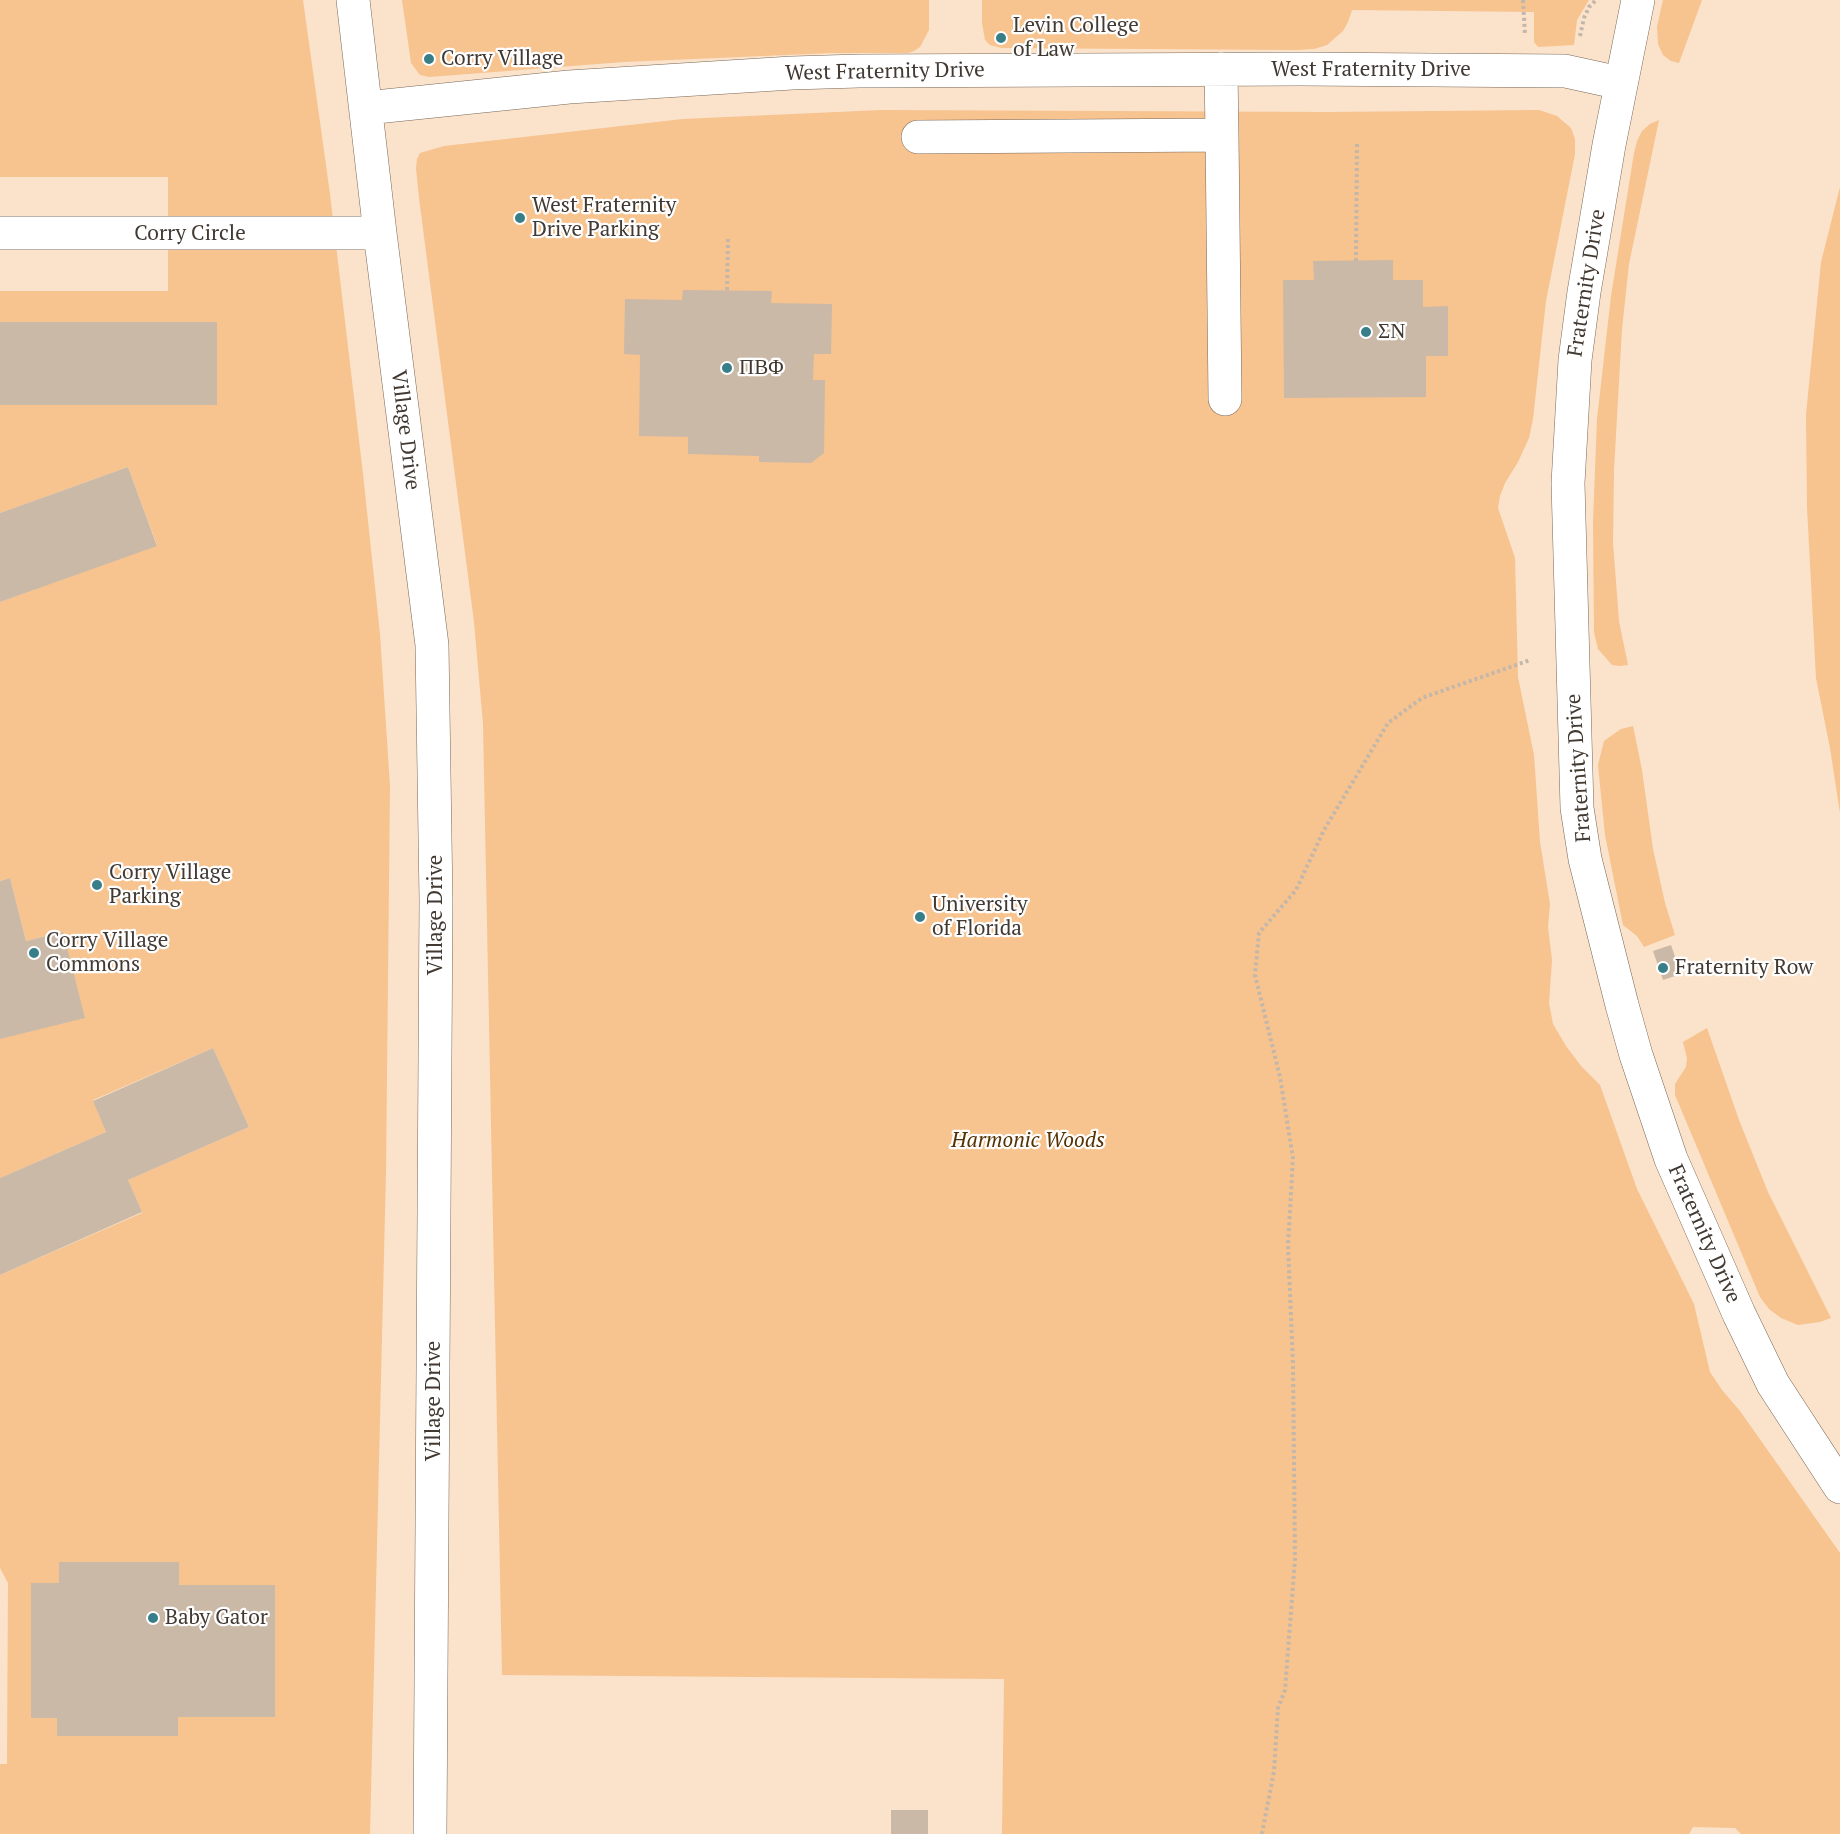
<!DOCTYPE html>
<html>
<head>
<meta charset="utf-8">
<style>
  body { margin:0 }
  canvas { display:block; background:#feefe0 }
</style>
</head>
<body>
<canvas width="1840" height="1834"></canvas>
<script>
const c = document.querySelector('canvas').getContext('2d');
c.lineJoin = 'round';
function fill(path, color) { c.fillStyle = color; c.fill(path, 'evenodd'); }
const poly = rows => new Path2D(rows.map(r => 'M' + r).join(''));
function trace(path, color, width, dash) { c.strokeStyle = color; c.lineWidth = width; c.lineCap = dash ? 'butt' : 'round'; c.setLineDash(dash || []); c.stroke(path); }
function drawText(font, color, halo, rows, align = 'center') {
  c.font = font + ' "PT Serif",serif'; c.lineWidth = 4.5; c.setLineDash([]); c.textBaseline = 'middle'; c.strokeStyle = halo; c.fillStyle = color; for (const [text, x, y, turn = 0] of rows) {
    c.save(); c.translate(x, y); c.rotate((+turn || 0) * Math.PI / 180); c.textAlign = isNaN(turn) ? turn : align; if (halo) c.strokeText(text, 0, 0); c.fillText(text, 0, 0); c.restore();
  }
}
const built = poly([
  [0,0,1840,0,1840,1834,0,1834]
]);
const green = poly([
  [0,0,303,0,330,194,363,474,380,634,390,786,386,1171,370,1834,0,1834,0,1764,7,1764,8,1583,0,1568,0,1275,142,1213,128,1180,249,1127,213,1048,93,1100,106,1132,0,1178,0,1039,63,932,26,941,10,878,0,881,0,602,157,545,128,467,0,513,0,405,217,322,0,322,0,291,168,291,168,177,0,177],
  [59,1562,178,1562,179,1585,275,1586,274,1717,178,1717,178,1736,57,1736,57,1718,31,1718,31,1584,59,1583],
  [402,0,929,0,929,30,920,47,914,51,908,53,832,53,624,62,429,77,420,75,411,63],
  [982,0,1589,0,1577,20,1574,45,1538,47,1534,42,1534,12,1352,10,1348,22,1343,31,1327,45,1314,49,1296,50,1001,48,990,45,985,40,982,23],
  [1663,0,1702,0,1679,63,1671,61,1663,55,1658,44,1657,27],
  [881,110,1328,112,1539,110,1557,116,1571,128,1575,139,1575,154,1546,301,1533,419,1529,438,1518,462,1505,483,1500,496,1498,508,1515,558,1518,677,1534,755,1540,842,1550,904,1548,927,1552,960,1549,1003,1553,1024,1566,1046,1581,1066,1600,1085,1637,1189,1694,1304,1710,1372,1722,1390,1740,1411,1840,1553,1840,1834,1741,1834,1735,1828,1693,1827,1689,1834,1002,1834,1004,1679,502,1675,483,724,474,622,419,198,416,168,417,159,420,153,444,146,683,119],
  [1659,120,1629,264,1622,329,1614,470,1613,543,1619,621,1628,665,1619,666,1612,665,1598,649,1594,632,1593,522,1597,419,1611,296,1634,153,1637,141,1642,131,1650,124],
  [1840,187,1840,813,1830,748,1816,678,1807,507,1806,415,1821,262],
  [1633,726,1642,770,1653,849,1665,903,1675,935,1644,947,1637,936,1623,925,1605,835,1598,765,1604,741,1621,729],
  [1707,1028,1739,1120,1768,1192,1831,1318,1820,1322,1798,1325,1781,1318,1769,1309,1760,1297,1675,1095,1675,1084,1686,1067,1687,1058,1683,1042]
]);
const building = poly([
  [1393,260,1393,280,1423,280,1423,307,1448,306,1448,356,1426,356,1426,397,1284,398,1283,280,1314,280,1313,261],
  [683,290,772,291,771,303,832,304,831,354,814,354,813,380,825,380,824,453,811,463,759,462,759,456,688,454,688,437,639,436,640,355,624,354,625,299,682,300],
  [0,322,217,322,217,405,0,405],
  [128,467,157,546,0,602,0,513],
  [10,878,26,941,63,932,85,1018,0,1039,0,881],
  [1671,945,1681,974,1663,980,1653,951],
  [213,1048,249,1127,128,1180,142,1212,0,1275,0,1178,106,1132,93,1101],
  [59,1562,179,1562,179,1585,275,1585,275,1717,178,1717,178,1736,57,1736,57,1718,31,1718,31,1583,59,1583],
  [891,1810,928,1810,928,1834,891,1834]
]);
const path = poly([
  [1523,0,1525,35],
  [1580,36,1584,18,1589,7,1596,0],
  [1356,261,1357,141],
  [727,290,728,239],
  [1262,1834,1274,1771,1278,1708,1285,1690,1295,1559,1293,1365,1288,1245,1293,1158,1280,1077,1255,975,1259,933,1296,890,1324,830,1388,723,1422,698,1530,660]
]);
const minor = poly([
  [353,0,380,233,432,645,436,901,430,1834],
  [1638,0,1609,145,1584,292,1575,360,1568,483,1577,808,1585,859,1622,1005,1636,1055,1671,1159,1739,1314,1773,1384,1840,1487],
  [366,108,569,87,792,73,859,71,1301,69,1565,71,1620,83],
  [1222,135,1225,399],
  [918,137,1222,135,1221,69],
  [0,233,380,233]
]);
const markers = [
  [1001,38,6,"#377e89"],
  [429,59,6,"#377e89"],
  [520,218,6,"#377e89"],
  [1366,332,6,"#377e89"],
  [727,368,6,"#377e89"],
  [97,885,6,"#377e89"],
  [920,917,6,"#377e89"],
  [34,953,6,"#377e89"],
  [1663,968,6,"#377e89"],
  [153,1618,6,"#377e89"]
];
const poiNames = [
  ["Levin College",1013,26],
  ["of Law",1013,50],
  ["Corry Village",441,59],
  ["West Fraternity",532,206],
  ["Drive Parking",532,230],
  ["ΣΝ",1378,332],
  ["ΠΒΦ",739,368],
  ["Corry Village",109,873],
  ["Parking",109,897],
  ["University",932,905],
  ["of Florida",932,929],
  ["Corry Village",46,941],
  ["Commons",46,965],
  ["Fraternity Row",1675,968],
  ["Baby Gator",165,1618]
];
const streetNames = [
  ["West Fraternity Drive",1371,70],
  ["West Fraternity Drive",885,72,-1],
  ["Corry Circle",190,234],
  ["Fraternity Drive",1587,283,-81],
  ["Village Drive",405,430,83],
  ["Fraternity Drive",1579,768,-94],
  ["Village Drive",436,915,-90],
  ["Fraternity Drive",1704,1234,66],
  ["Village Drive",434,1401,-90]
];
const parkNames = [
  ["Harmonic Woods",1028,1141]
];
fill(built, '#fbe2ca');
fill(green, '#f7c38f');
fill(building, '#cbb9a7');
trace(minor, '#796858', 34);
trace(path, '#c3b7aa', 4, [3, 3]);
trace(minor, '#fff', 33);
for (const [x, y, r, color] of markers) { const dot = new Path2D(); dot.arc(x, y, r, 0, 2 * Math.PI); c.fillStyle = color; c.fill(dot); trace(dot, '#fff', 2); }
drawText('21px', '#413932', '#fff', poiNames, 'left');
drawText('21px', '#413932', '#fff', streetNames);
drawText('italic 21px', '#563202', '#fff', parkNames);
</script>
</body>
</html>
